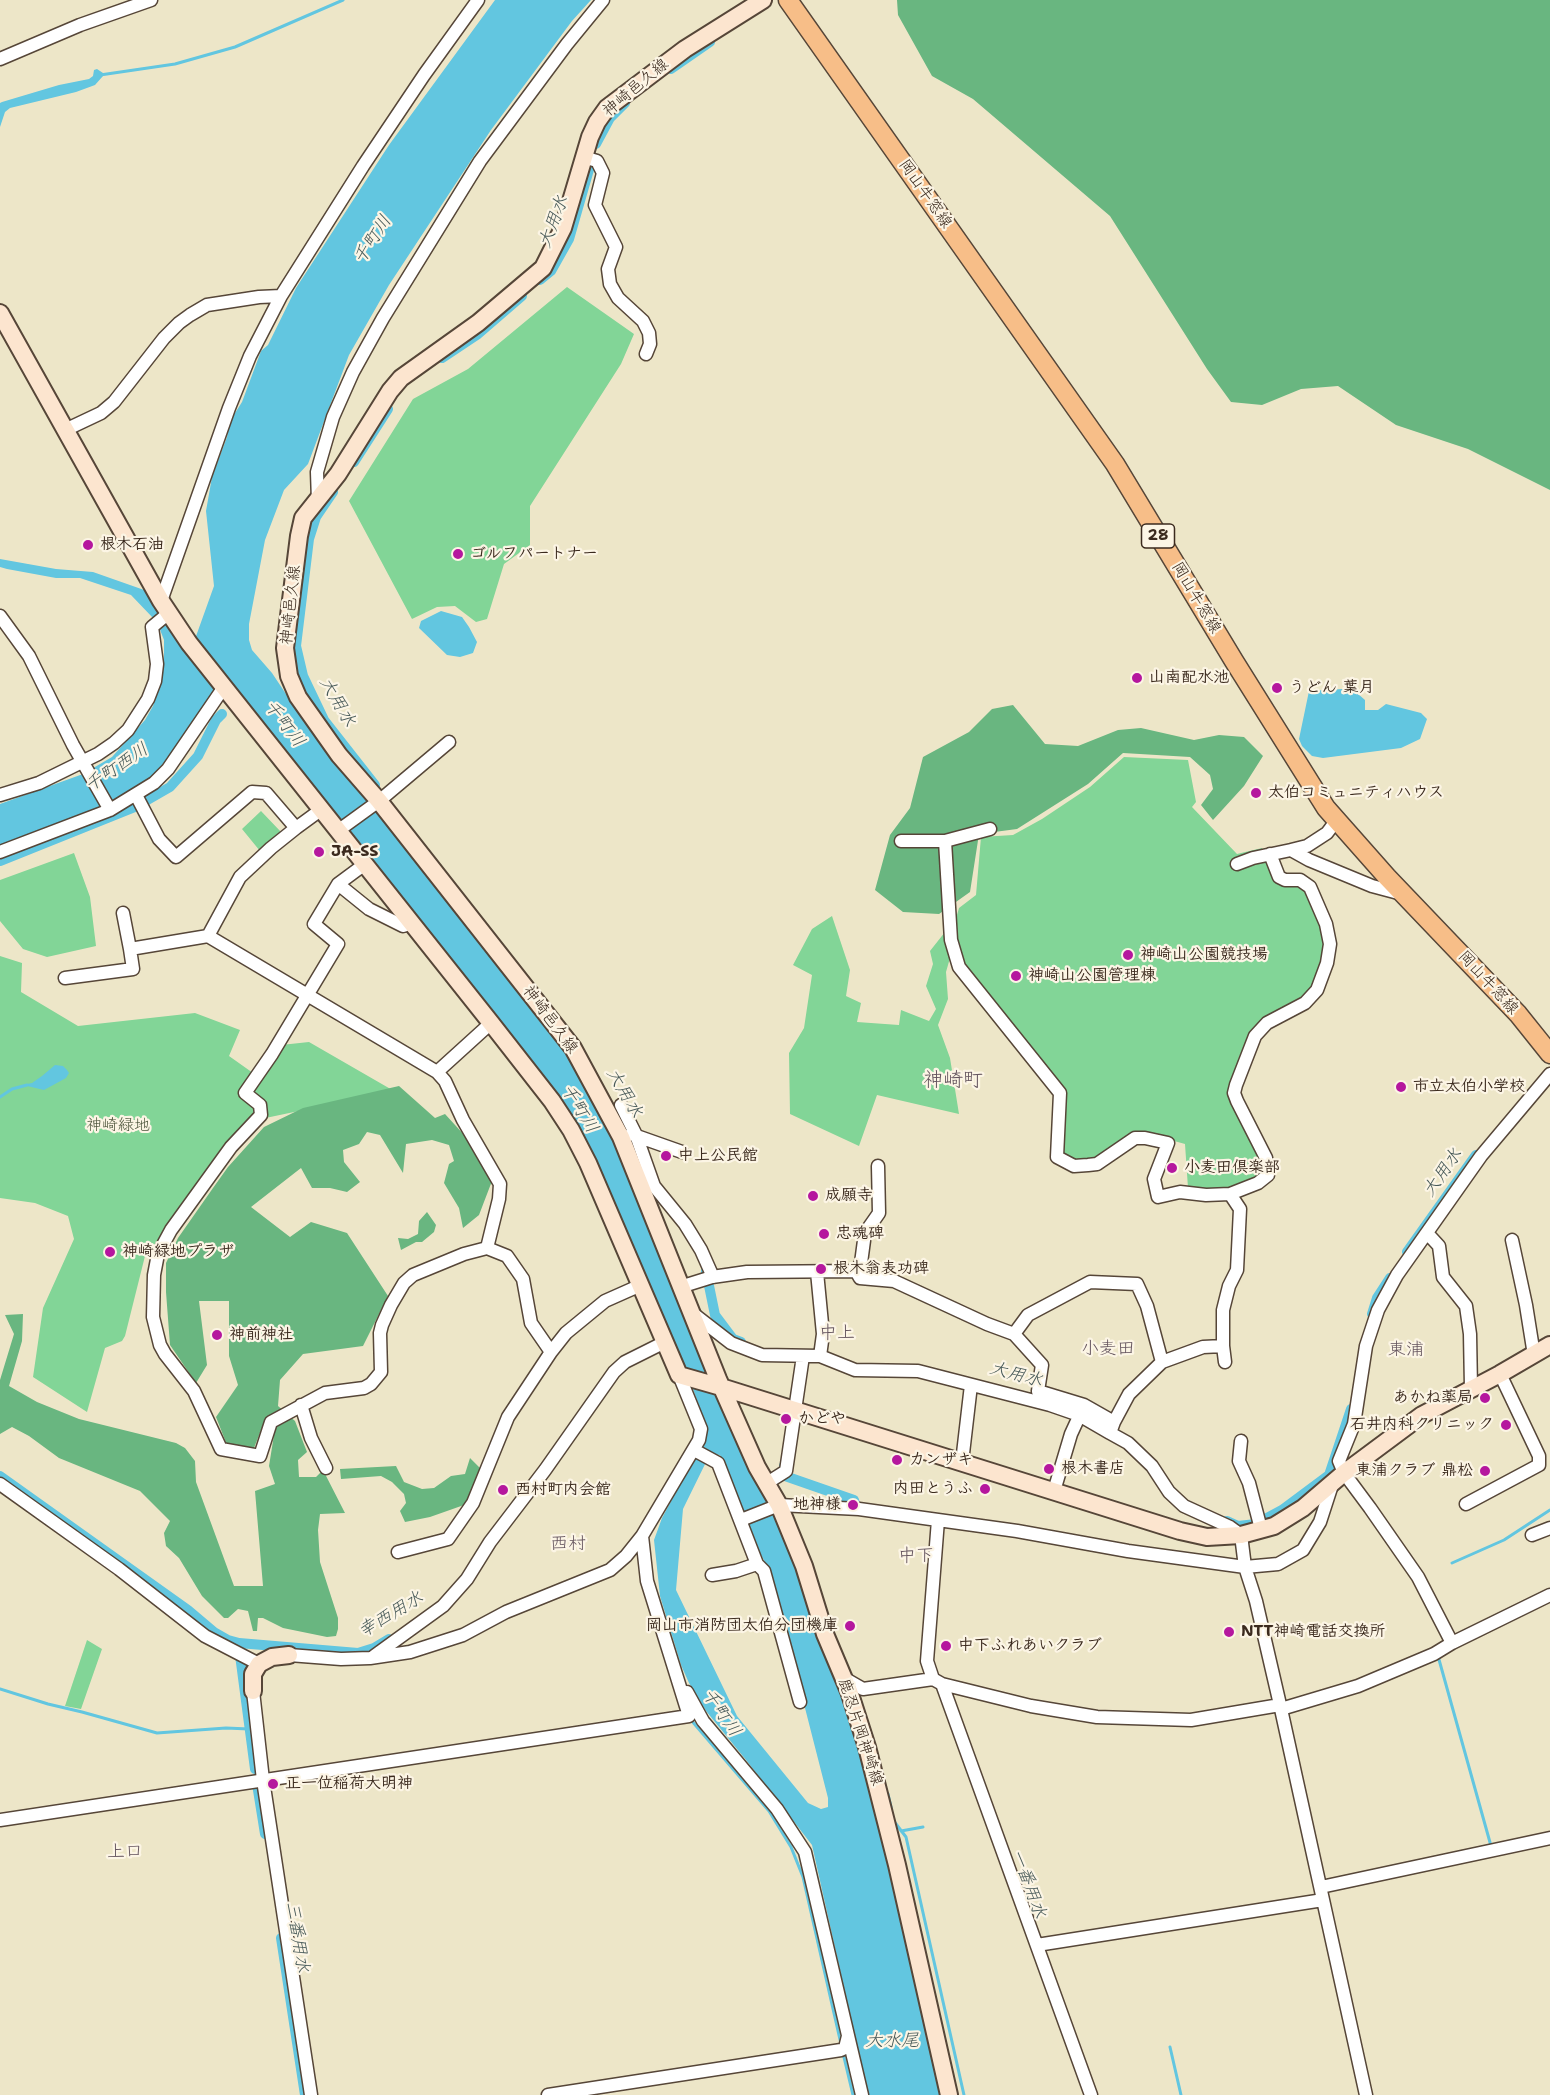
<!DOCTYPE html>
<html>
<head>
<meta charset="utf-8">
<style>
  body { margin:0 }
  canvas { display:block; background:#ede6c8 }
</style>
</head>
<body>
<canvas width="1550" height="2095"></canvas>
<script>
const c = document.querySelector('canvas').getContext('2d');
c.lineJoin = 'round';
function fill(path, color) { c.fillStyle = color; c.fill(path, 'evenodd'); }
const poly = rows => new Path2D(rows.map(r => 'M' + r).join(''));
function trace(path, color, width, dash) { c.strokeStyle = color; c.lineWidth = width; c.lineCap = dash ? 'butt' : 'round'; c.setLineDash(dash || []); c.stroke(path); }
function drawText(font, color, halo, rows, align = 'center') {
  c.font = font + ' "Shantell Sans","Klee One",sans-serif'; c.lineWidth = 4.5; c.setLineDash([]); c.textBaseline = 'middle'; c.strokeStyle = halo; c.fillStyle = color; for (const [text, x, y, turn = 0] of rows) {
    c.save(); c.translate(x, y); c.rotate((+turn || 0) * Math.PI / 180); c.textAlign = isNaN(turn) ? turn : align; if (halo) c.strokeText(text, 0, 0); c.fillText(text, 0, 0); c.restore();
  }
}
const green = poly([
  [567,287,634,334,621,364,530,506,530,545,504,564,487,619,476,622,455,606,437,607,412,619,349,501,413,399,468,369],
  [1124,757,1188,760,1196,802,1192,807,1237,854,1262,848,1267,865,1281,883,1300,885,1309,896,1322,927,1325,957,1319,977,1301,1002,1251,1032,1239,1057,1231,1091,1261,1159,1261,1171,1255,1181,1218,1191,1188,1188,1185,1144,1142,1132,1128,1138,1088,1161,1067,1157,1061,1148,1063,1092,973,978,960,958,953,929,959,908,976,895,981,837,1013,835,1042,819,1090,787],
  [261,811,281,832,260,851,242,829],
  [74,853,90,897,96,946,47,957,23,949,0,921,0,880],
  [832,916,850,970,846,996,861,1003,857,1022,899,1025,901,1010,929,1021,936,1009,926,986,933,964,930,951,945,932,950,958,946,972,948,999,938,1025,950,1058,959,1114,877,1095,859,1146,790,1114,789,1053,804,1028,812,975,793,965,812,929],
  [0,956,22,963,21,992,78,1026,195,1013,240,1030,229,1056,253,1073,281,1045,309,1042,394,1091,256,1120,145,1256,125,1336,122,1341,105,1348,87,1412,33,1377,43,1308,74,1239,68,1216,35,1203,0,1198],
  [87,1640,102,1649,81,1709,65,1706]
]);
const forest = poly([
  [897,0,1550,0,1550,490,1468,449,1396,425,1338,386,1301,389,1262,405,1231,402,1207,369,1110,216,973,99,932,76,898,15],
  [1013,705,1045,744,1078,746,1118,730,1141,728,1194,740,1219,735,1244,737,1263,756,1244,786,1213,820,1201,805,1213,789,1210,775,1190,757,1123,753,1088,784,1017,829,979,834,970,892,939,914,903,912,875,890,890,835,910,808,923,757,969,732,992,709],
  [399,1086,435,1118,445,1114,476,1148,492,1181,479,1215,463,1228,459,1208,444,1183,449,1164,454,1161,449,1145,432,1140,406,1144,403,1173,380,1135,367,1132,359,1144,343,1150,344,1162,360,1182,347,1192,330,1188,312,1188,301,1168,251,1207,290,1237,311,1222,347,1233,388,1296,363,1346,303,1354,280,1380,278,1406,295,1421,307,1452,298,1460,299,1477,316,1477,323,1470,345,1513,320,1514,318,1530,320,1562,338,1618,338,1629,336,1636,327,1637,283,1628,263,1618,258,1618,257,1631,253,1631,248,1611,238,1609,228,1618,224,1618,202,1596,179,1558,166,1546,164,1533,170,1521,140,1491,59,1458,29,1436,12,1427,0,1434,0,1380,14,1334,5,1315,23,1314,22,1341,9,1386,37,1402,79,1419,176,1443,185,1448,195,1461,196,1482,234,1586,263,1586,255,1491,275,1484,269,1466,274,1435,261,1430,254,1448,227,1445,216,1417,238,1385,229,1356,229,1301,199,1301,207,1365,196,1383,170,1345,166,1292,166,1263,178,1238,213,1188,228,1167,264,1127,303,1108],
  [427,1212,436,1225,434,1232,422,1242,416,1242,401,1250,398,1238,408,1239,418,1234,419,1221],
  [470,1458,481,1469,474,1487,464,1505,430,1517,405,1522,400,1511,406,1503,404,1494,392,1482,381,1476,341,1479,340,1469,396,1466,404,1482,422,1489,434,1488,451,1476,465,1474]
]);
const water = poly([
  [495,0,591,0,572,21,491,130,389,285,349,355,308,464,284,490,265,540,249,624,249,640,252,650,272,673,298,712,567,1046,614,1133,774,1506,861,1750,940,2095,868,2095,812,1845,746,1760,706,1711,689,1683,681,1665,660,1596,654,1540,662,1518,699,1449,707,1428,689,1378,646,1274,583,1136,558,1095,501,1021,225,676,215,688,172,753,151,778,117,802,0,848,0,804,83,774,112,757,145,720,153,706,160,685,164,656,164,640,159,627,153,618,131,595,80,578,56,578,7,569,0,567,0,559,56,569,93,572,147,591,195,639,214,586,206,511,212,477,227,437,230,421,242,402,261,351,268,345,296,288,389,145],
  [710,1454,720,1455,751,1537,770,1571,828,1798,828,1807,821,1809,808,1803,737,1716,676,1590,683,1509],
  [97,69,103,73,103,76,95,85,76,92,10,108,5,112,0,127,0,103,2,102,59,85,89,79,93,76,94,70],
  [441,611,462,617,469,627,477,642,473,653,460,657,447,655,419,628,421,621],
  [1343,689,1357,693,1365,700,1365,710,1378,710,1386,704,1421,713,1427,719,1420,739,1401,748,1323,758,1312,756,1302,746,1299,739,1309,691],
  [55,1065,63,1066,67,1070,69,1073,66,1078,44,1090,27,1086,27,1084,32,1083,42,1076]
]);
const stream = poly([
  [100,75,175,64,235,47,343,0],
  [0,1097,12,1089,27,1085],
  [1452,1563,1504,1540,1550,1510],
  [1438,1656,1491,1846],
  [0,1689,48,1704,82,1712,157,1733,226,1728,249,1729],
  [691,1720,769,1811,791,1847,803,1877,841,2044],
  [885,1791,888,1794,891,1807],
  [893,1820,906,1837,964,2095],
  [901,1831,923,1827],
  [1170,2047,1181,2095],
  [843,2053,853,2095]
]);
const canal = poly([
  [671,69,710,42],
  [596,144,610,118,625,103],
  [540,280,551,271,569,239,592,159],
  [442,358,478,334,522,296],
  [354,462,388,409],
  [333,492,316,517,309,539,296,646,303,676,324,720,375,785],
  [0,861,137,806,170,787,198,756,216,720,222,714],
  [1407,1252,1476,1155],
  [706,1271,715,1315,733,1339,741,1342],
  [1372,1314,1377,1298,1390,1278],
  [784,1466,785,1476,854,1500,856,1507],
  [0,1476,188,1610,214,1632,228,1640,239,1643,358,1653,374,1648,389,1639],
  [1227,1521,1238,1526,1256,1524,1282,1510,1329,1475,1351,1409],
  [240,1655,255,1769],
  [257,1784,265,1834],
  [281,1938,305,2095]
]);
const street = poly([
  [0,59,80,25,151,0],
  [583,157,597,161,603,173,595,205,616,247,608,269,610,284,618,298,643,321,649,333,650,344,646,354],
  [65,430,101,413,114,402,164,338,179,323,190,315,207,305,259,297,281,296],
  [318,501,317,472,333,417,353,372,383,318,480,161,567,44,603,0],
  [161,601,229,408,250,356,281,296,363,166,424,75,478,0],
  [0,616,29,656,73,745,110,810],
  [0,795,39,783,98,754,114,743,128,730,148,699,155,681,157,664,152,627,170,612],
  [136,795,159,839,176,857,252,792,266,793,296,828,271,848,240,877,208,936,437,1072,445,1081,463,1120,500,1184,499,1199,487,1248],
  [296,828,322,809],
  [339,830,379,801,449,742],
  [901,841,945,841,990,829],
  [945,841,951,940,959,967,1060,1093,1057,1157,1074,1166,1088,1165,1097,1164,1135,1138,1145,1138,1168,1143,1154,1179,1158,1197,1180,1192,1206,1195,1230,1194,1258,1183,1268,1175,1266,1158,1237,1101,1234,1093,1236,1085,1255,1036,1267,1023,1305,1003,1317,990,1327,963,1330,944,1326,924,1310,887,1300,880,1285,880,1279,877,1270,854],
  [1291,850,1307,846,1327,833,1336,821],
  [0,852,110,810,154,783,168,769,224,687],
  [365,864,338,884,314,924,338,944,272,1054,245,1093,260,1105,261,1115,231,1147,171,1230,158,1254,154,1275,153,1317,160,1345,165,1354,194,1391,221,1449,260,1456,271,1422,325,1393,364,1388,371,1384,381,1372,380,1333,382,1325,391,1305,404,1283,413,1275,464,1254,487,1248,507,1256,523,1279,531,1323,551,1352],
  [1237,864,1253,858,1291,850,1309,860,1372,886,1402,894],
  [338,884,369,909,403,926,412,923],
  [123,913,130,949],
  [65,978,133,969,130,949,208,936],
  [437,1072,491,1023],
  [621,1105,636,1135,654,1186,685,1224,701,1250,713,1277],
  [631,1134,682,1152],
  [1427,1233,1439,1246,1443,1277,1466,1306,1470,1334,1471,1388],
  [1512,1240,1526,1305,1534,1355],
  [856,1271,861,1263,865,1233,879,1213,878,1166],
  [817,1272,823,1334,820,1356],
  [680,1287,712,1277,747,1272,856,1271,860,1278,894,1281,987,1324,1014,1334],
  [691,1312,731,1343,762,1355,820,1356,855,1370,918,1371,1050,1405,1079,1415,1110,1433],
  [1223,1346,1225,1362],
  [1162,1362,1147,1306,1137,1284,1090,1282,1028,1315,1014,1334,1042,1365,1038,1391,1084,1405,1114,1422,1110,1433,1128,1443,1152,1466,1169,1492,1184,1506,1230,1527,1241,1535,1245,1567,1256,1601,1281,1709,1366,2095],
  [301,1405,311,1438,326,1468],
  [1114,1422,1129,1394,1162,1362,1203,1347,1223,1346,1223,1310,1229,1286,1237,1270,1240,1209,1230,1194],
  [1241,1441,1239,1461,1249,1483,1261,1529],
  [694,1450,718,1463,757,1564,764,1571,800,1702],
  [962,1462,971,1385],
  [767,1483,786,1471,803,1356],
  [0,1484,119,1569,205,1636,259,1664],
  [1054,1491,1071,1434,1083,1408],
  [1466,1504,1539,1465,1539,1456,1500,1374],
  [741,1520,779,1505,859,1509,1017,1531,1128,1551,1245,1567,1278,1564,1303,1550,1320,1522,1332,1485],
  [938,1520,927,1661,933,1679,942,1684,1031,1706,1097,1717,1191,1720,1280,1705],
  [1532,1535,1550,1528],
  [398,1552,448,1539,473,1503,508,1417,551,1352,566,1333,605,1301,641,1285],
  [712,1575,736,1571,757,1564],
  [1452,1643,1418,1577,1370,1508,1344,1473,1339,1461,1354,1424,1366,1346,1378,1310,1397,1275,1481,1156,1550,1074],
  [289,1655,341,1659,370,1658,410,1652,463,1635,506,1612,610,1570,626,1556,642,1536,699,1440,701,1429,679,1375],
  [374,1656,443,1606,467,1579,490,1542,545,1470,614,1372,625,1362,665,1342],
  [842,1677,863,1689,933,1679],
  [942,1684,1091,2095],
  [253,1691,263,1780,311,2095],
  [687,1692,703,1721,777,1809,805,1852,862,2095],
  [1281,1709,1358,1686,1434,1654,1452,1643,1550,1595],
  [0,1820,689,1716,647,1581,642,1536],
  [1321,1887,1550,1838],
  [1037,1945,1323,1900],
  [548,2095,841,2050,845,2048,848,2036]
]);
const secondary = poly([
  [763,0,685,49,607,108,597,122,590,137,563,228,543,268,478,323,401,378,390,391,338,474,303,518,299,536,285,648,289,676,298,697,339,755,379,801,573,1048,621,1137,718,1379,757,1467,779,1505,804,1566,825,1634,849,1691,867,1747,897,1865,949,2095],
  [0,313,161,601,189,643,491,1023,552,1101,571,1130,588,1163,679,1375,721,1387,1180,1531,1207,1537,1241,1535,1274,1526,1303,1508,1344,1473,1422,1415,1500,1374,1550,1345],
  [253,1691,253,1674,259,1664,272,1657,289,1655]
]);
const primary = poly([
  [788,0,1115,464,1234,661,1326,808,1387,877,1518,1014,1550,1054]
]);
const markers = [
  [88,545,6,"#b5179e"],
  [458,554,6,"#b5179e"],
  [1137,678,6,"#b5179e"],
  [1277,688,6,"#b5179e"],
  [1256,793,6,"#b5179e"],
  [319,852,6,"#b5179e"],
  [1128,955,6,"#b5179e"],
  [1016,976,6,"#b5179e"],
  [1401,1087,6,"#b5179e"],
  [666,1156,6,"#b5179e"],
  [1172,1168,6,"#b5179e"],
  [813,1196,6,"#b5179e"],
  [824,1234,6,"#b5179e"],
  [110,1252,6,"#b5179e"],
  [821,1269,6,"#b5179e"],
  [217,1335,6,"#b5179e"],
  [1485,1398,6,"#b5179e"],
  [786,1419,6,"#b5179e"],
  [1506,1425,6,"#b5179e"],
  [897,1460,6,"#b5179e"],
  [1049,1469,6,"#b5179e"],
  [1485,1471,6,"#b5179e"],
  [985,1489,6,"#b5179e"],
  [503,1490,6,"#b5179e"],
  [853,1505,6,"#b5179e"],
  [850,1626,6,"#b5179e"],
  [1229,1632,6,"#b5179e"],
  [946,1646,6,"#b5179e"],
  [273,1784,6,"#b5179e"]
];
const shields = [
  [1158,536,33]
];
const shieldNames = [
  ["28",1158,536]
];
const streetNames = [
  ["神崎邑久線",636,88,-40],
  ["岡山牛窓線",925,194,55],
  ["岡山牛窓線",1196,598,59],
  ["神崎邑久線",291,605,-84],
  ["岡山牛窓線",1488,983,47],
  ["神崎邑久線",550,1020,53],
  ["鹿忍片岡神崎線",860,1732,72]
];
const poiNames = [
  ["根木石油",100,545],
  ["ゴルフパートナー",470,554],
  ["山南配水池",1149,678],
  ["うどん 葉月",1289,688],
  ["太伯コミュニティハウス",1268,793],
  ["JA-SS",331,852],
  ["神崎山公園競技場",1140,955],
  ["神崎山公園管理棟",1028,976],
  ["市立太伯小学校",1413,1087],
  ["中上公民館",678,1156],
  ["小麦田倶楽部",1184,1168],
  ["成願寺",825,1196],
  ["忠魂碑",836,1234],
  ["神崎緑地プラザ",122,1252],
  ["根木翁表功碑",833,1269],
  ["神前神社",229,1335],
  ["あかね薬局",1473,1398,"right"],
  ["かどや",798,1419],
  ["石井内科クリニック",1494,1425,"right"],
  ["カンザキ",909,1460],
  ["根木書店",1061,1469],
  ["東浦クラブ 鼎松",1473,1471,"right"],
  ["内田とうふ",973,1489,"right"],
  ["西村町内会館",515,1490],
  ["地神様",841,1505,"right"],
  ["岡山市消防団太伯分団機庫",838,1626,"right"],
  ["NTT神崎電話交換所",1241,1632],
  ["中下ふれあいクラブ",958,1646],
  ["正一位稲荷大明神",285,1784]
];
const parkNames = [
  ["神崎緑地",118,1126]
];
const waterNames = [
  ["大用水",554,222,-69],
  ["千町川",373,240,-57],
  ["大用水",337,702,60],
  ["千町川",284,724,52],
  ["千町西川",117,768,-34],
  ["大用水",624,1093,60],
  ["千町川",579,1109,58],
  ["大用水",1443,1173,-55],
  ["大用水",1016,1375,15],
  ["幸西用水",391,1615,-31],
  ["千町川",721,1713,55],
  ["一番用水",1028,1884,70],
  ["三番用水",297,1937,81],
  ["大水尾",892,2041]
];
const neighbourhoodNames = [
  ["中上",837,1333],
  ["小麦田",1108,1349],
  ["東浦",1406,1350],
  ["西村",568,1544],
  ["中下",916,1556],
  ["上口",125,1852]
];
const quarterNames = [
  ["神崎町",953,1081]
];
fill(green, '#82d597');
fill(forest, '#69b680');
fill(water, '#62c6e0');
trace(stream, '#62c6e0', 3);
trace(canal, '#62c6e0', 10);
trace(street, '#564638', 15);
trace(secondary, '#564638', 20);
trace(primary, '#564638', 21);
trace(street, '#fff', 12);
trace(secondary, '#fce5cf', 16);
trace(primary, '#f7be88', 18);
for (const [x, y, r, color] of markers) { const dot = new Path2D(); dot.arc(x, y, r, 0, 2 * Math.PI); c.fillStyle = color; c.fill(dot); trace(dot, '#fcf5e5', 2); }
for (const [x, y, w] of shields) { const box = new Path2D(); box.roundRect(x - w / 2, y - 12, w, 24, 4.5); c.fillStyle = '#fcf5e5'; c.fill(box); trace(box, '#3b2a1e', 1.5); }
drawText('bold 15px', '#3b2a1e', null, shieldNames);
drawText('16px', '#3b2a1e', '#fcf5e5', streetNames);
drawText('bold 16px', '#3b2a1e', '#fcf5e5', poiNames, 'left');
drawText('16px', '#4d553c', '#fcf5e5', parkNames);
drawText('italic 18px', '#475958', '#fcf5e5', waterNames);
drawText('18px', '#64545e', '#fcf5e5', neighbourhoodNames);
drawText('20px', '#64545e', '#fcf5e5', quarterNames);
</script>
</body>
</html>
